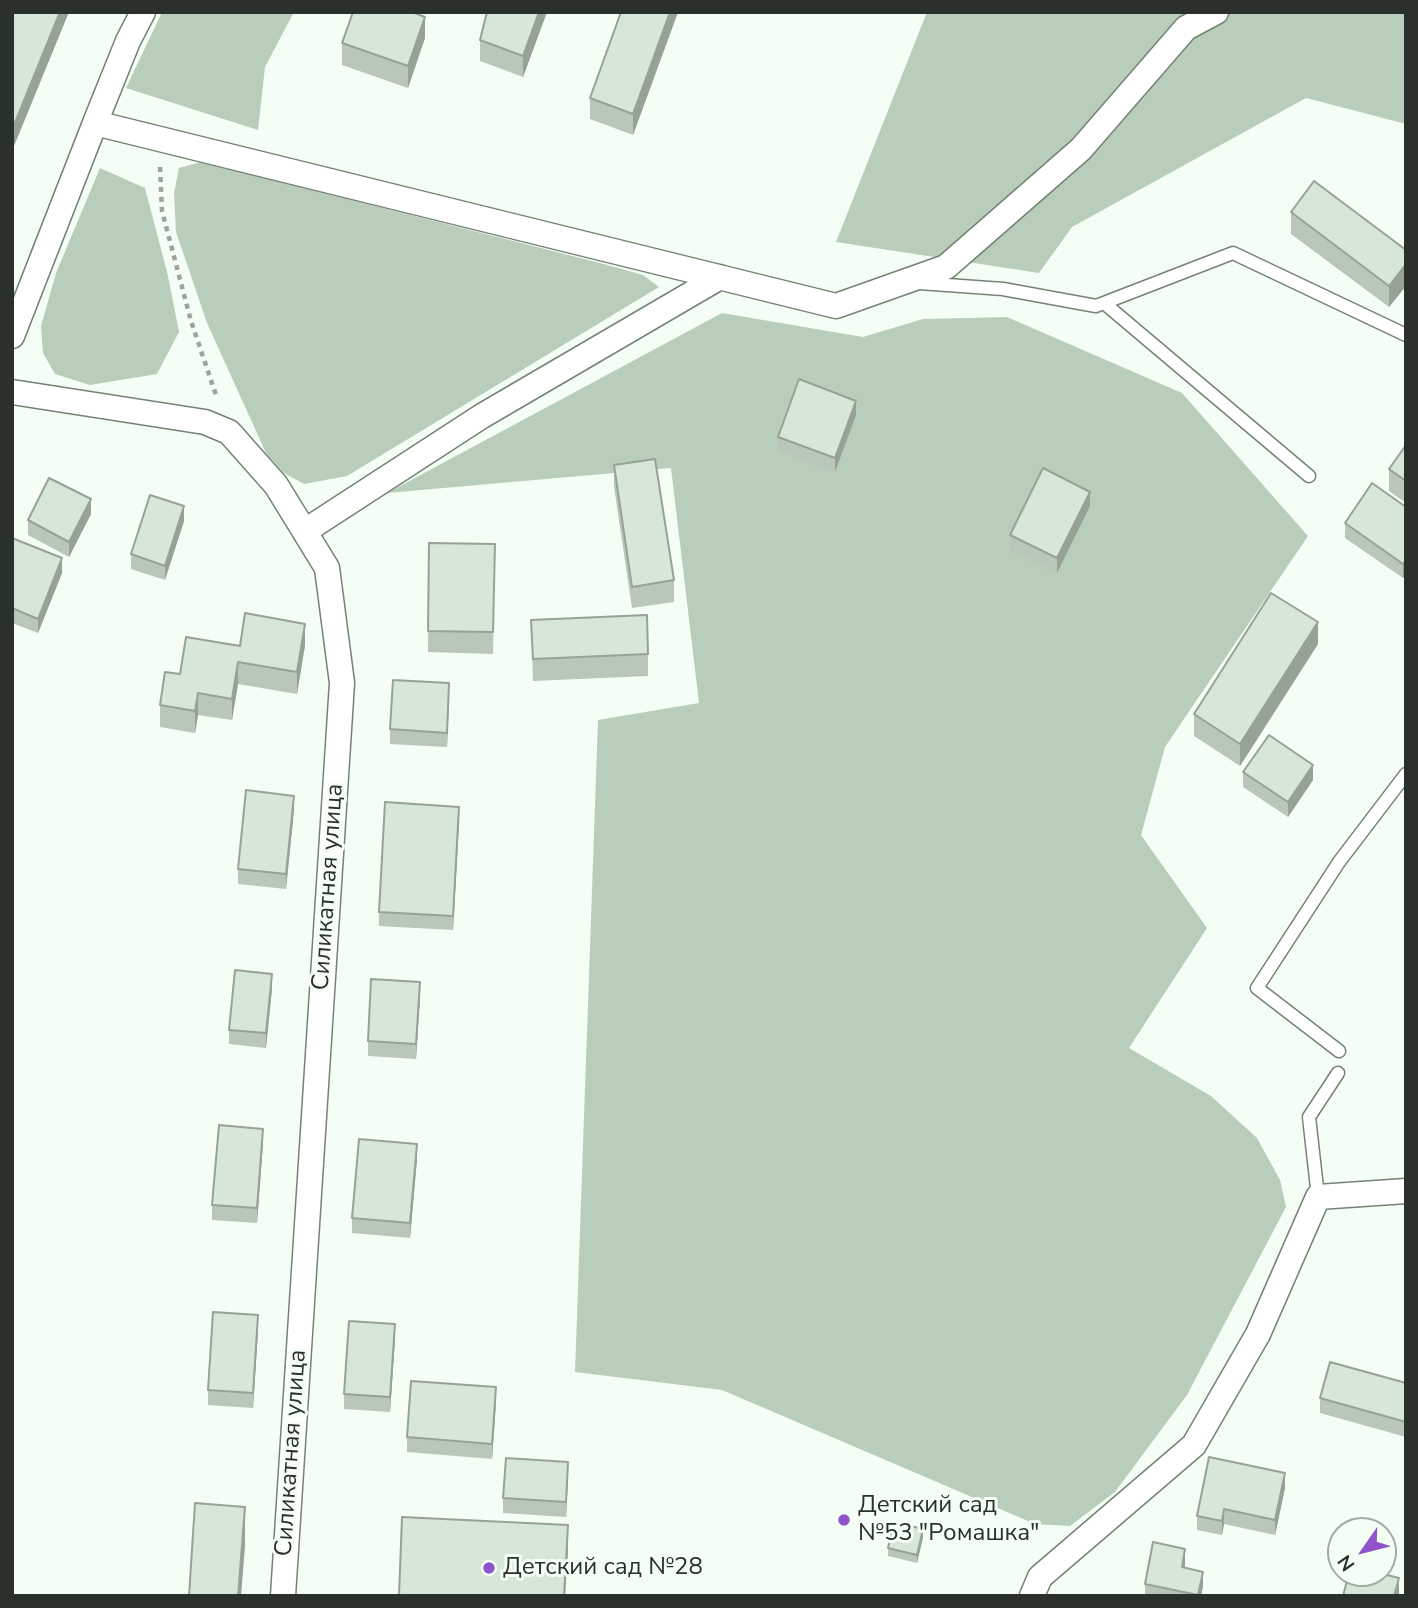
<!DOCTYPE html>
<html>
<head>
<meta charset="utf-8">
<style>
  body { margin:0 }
  #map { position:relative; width:1418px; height:1608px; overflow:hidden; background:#f4fef4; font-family:"Nunito Sans",sans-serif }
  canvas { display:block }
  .frame { position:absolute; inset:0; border:14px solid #2a302a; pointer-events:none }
  .north { position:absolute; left:1327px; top:1517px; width:70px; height:70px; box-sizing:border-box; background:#f4fef4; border:2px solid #a3aca3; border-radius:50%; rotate:235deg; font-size:19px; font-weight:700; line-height:28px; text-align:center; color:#2a302a }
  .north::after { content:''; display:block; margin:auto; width:24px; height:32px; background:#8f54cb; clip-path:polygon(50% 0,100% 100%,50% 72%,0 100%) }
</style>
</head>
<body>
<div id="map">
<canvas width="1418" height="1608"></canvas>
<div class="frame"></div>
<div class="north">N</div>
</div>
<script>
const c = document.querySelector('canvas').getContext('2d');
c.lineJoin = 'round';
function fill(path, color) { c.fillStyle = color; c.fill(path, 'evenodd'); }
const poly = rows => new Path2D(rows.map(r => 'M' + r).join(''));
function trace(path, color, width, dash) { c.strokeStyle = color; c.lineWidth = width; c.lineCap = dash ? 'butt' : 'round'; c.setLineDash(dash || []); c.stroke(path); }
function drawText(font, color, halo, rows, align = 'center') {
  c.font = font + ' "Nunito Sans",sans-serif'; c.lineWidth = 6; c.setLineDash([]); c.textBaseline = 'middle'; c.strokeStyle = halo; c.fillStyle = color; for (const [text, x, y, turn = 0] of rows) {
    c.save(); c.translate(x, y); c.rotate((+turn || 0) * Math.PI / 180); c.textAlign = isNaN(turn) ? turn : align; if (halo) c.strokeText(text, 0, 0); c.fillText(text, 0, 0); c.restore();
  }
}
const green = poly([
  [162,12,294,12,265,67,258,130,126,88],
  [927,12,1406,12,1406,124,1306,98,1072,227,1039,273,836,242],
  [201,162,604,264,643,275,659,287,347,476,304,484,284,473,266,453,207,323,176,232,174,193,179,168],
  [100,168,145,188,168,276,179,332,157,374,90,385,55,374,43,353,41,326,56,273],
  [722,313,863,337,923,319,1007,317,1182,393,1308,536,1165,747,1141,835,1207,928,1129,1048,1211,1096,1257,1138,1280,1180,1286,1207,1187,1395,1115,1492,1070,1526,1035,1524,722,1390,575,1372,598,720,699,703,671,468,387,493]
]);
const path = poly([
  [160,167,162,211,191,321,217,398]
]);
const service = poly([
  [919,283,1003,289,1096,306,1233,253,1406,335],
  [1104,303,1309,476],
  [1339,1051,1257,988,1339,862,1406,774],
  [1318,1197,1309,1117,1338,1073]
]);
const minor = poly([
  [95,123,836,306,946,267,1081,149,1186,28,1216,12],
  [12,336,95,123,128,41,143,12],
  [12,392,205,422,229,432,276,485,327,568,342,683,283,1596],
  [305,531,482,416,720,277],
  [1032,1596,1040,1577,1194,1445,1258,1334,1318,1197,1406,1191]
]);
const wall = poly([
  [487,12,547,12,523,77,480,61,480,40],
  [621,12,678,12,633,135,590,119,590,98],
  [425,38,408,88,342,65,342,43],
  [1291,212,1406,250,1406,286,1389,307,1291,234],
  [856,415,835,472,778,451,778,437],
  [1406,445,1406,503,1389,491,1389,469],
  [614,465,674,580,674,602,632,608,614,487],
  [1090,506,1057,573,1010,550,1010,535],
  [1406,507,1406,575,1403,578,1345,538,1345,523],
  [91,514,69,557,28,535,28,520],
  [184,521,165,580,131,569,131,554],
  [12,538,62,573,38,633,12,623],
  [429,543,495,544,493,654,428,652],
  [531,620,648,654,648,676,533,681],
  [1318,644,1240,766,1194,736,1194,714],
  [305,645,297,694,238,684,232,720,198,715,195,733,160,727,160,705,180,674,240,646],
  [449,698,447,747,390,744,390,729],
  [1243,772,1313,780,1288,817,1243,787],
  [294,810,286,889,238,884,238,869],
  [459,822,453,930,379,926,379,912],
  [272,989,266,1048,229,1044,229,1030],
  [420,996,416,1059,368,1056,368,1041],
  [263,1143,257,1223,212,1220,212,1205],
  [417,1159,410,1238,352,1233,352,1218],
  [258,1330,253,1408,208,1405,208,1390],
  [395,1339,390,1412,344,1409,344,1394],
  [1406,1383,1406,1437,1320,1413,1320,1398],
  [496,1402,492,1459,407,1452,407,1437],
  [568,1477,566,1517,503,1513,503,1498],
  [1285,1488,1275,1535,1224,1524,1222,1535,1197,1530,1197,1516],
  [923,1537,917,1563,888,1556,888,1548],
  [1185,1564,1185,1568,1203,1586,1201,1596,1145,1596,1145,1584]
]);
const shadedWall = poly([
  [60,12,69,12,12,151,12,130],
  [539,12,547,12,523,77,523,56],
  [670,12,678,12,633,135,633,114],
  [425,17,425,38,408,88,408,66],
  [1406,264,1406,286,1389,307,1389,286],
  [856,401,856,415,835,472,835,458],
  [1090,492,1090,506,1057,573,1057,558],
  [91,499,91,514,69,557,69,542],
  [184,506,184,521,165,580,165,566],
  [62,558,62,573,38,633,38,619],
  [1406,560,1406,575,1403,578,1403,564],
  [1318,622,1318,644,1240,766,1240,744],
  [305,624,305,645,297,694,297,672],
  [238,662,238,684,232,720,232,699],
  [449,683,449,698,447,747,447,733],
  [198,693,198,715,195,733,195,711],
  [1313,765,1313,780,1288,817,1288,802],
  [294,796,294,810,286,889,286,874],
  [459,807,459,822,453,930,453,916],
  [272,974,272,989,266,1048,266,1033],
  [420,982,420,996,416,1059,416,1044],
  [263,1129,263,1143,257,1223,257,1208],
  [417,1144,417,1159,410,1238,410,1223],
  [258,1315,258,1330,253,1408,253,1393],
  [395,1324,395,1339,390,1412,390,1397],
  [496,1387,496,1402,492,1459,492,1444],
  [568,1462,568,1477,566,1517,566,1502],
  [1285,1473,1285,1488,1275,1535,1275,1520],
  [245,1507,245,1546,241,1596,238,1596],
  [1224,1509,1224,1524,1222,1535,1222,1521],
  [568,1525,568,1553,565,1596,564,1596],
  [923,1529,923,1537,917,1563,917,1555],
  [1185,1549,1185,1564,1182,1582,1182,1567],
  [1203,1572,1203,1586,1201,1596,1198,1596],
  [1399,1578,1399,1596,1394,1596]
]);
const building = poly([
  [12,12,60,12,12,130,12,12],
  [353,12,412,12,425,17,408,66,342,43,353,12],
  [487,12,539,12,523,56,480,40,487,12],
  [621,12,670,12,633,114,590,98,621,12],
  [1314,181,1406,250,1406,264,1389,286,1291,212,1314,181],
  [799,379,856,401,835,458,778,437,799,379],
  [1406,445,1406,481,1389,469,1406,445],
  [655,459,674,580,632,587,614,465,655,459],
  [1043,468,1090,492,1057,558,1010,535,1043,468],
  [49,478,91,499,69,542,28,520,49,478],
  [1372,483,1406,507,1406,560,1403,564,1345,523,1372,483],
  [150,495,184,506,165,566,131,554,150,495],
  [12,538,62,558,38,619,12,608,12,538],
  [429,543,495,544,493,632,428,631,429,543],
  [1271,593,1318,622,1240,744,1194,714,1271,593],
  [245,613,305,624,297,672,238,662,232,699,198,693,195,711,160,705,165,672,180,674,186,637,240,646,245,613],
  [647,615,648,654,533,659,531,620,647,615],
  [393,680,449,683,447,733,390,729,393,680],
  [1269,735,1313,765,1288,802,1243,772,1269,735],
  [246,790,294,796,286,874,238,869,246,790],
  [385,802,459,807,453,916,379,912,385,802],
  [235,970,272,974,266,1033,229,1030,235,970],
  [371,979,420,982,416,1044,368,1041,371,979],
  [219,1125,263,1129,257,1208,212,1205,219,1125],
  [359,1139,417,1144,410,1223,352,1218,359,1139],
  [213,1312,258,1315,253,1393,208,1390,213,1312],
  [349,1321,395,1324,390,1397,344,1394,349,1321],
  [1330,1362,1406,1383,1406,1422,1320,1398,1330,1362],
  [411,1381,496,1387,492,1444,407,1437,411,1381],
  [1209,1457,1285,1473,1275,1520,1224,1509,1222,1521,1197,1516,1209,1457],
  [506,1458,568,1462,566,1502,503,1498,506,1458],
  [195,1503,245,1507,238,1596,189,1596,195,1503],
  [402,1517,568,1525,564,1596,399,1596,402,1517],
  [894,1522,923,1529,917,1555,888,1548,894,1522],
  [1153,1542,1185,1549,1182,1567,1203,1572,1198,1595,1145,1584,1153,1542],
  [1349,1573,1379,1573,1399,1578,1394,1596,1343,1596,1349,1573]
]);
const markers = [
  [844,1520,7,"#8f54cb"],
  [489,1568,7,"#8f54cb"]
];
const streetNames = [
  ["Силикатная улица",329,887,-86],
  ["Силикатная улица",292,1453,-86]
];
const poiNames = [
  ["Детский сад",858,1506],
  ["№53 \"Ромашка\"",858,1534],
  ["Детский сад №28",503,1568]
];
fill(green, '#b9ceba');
trace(service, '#748375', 15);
trace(minor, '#748375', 27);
trace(path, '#9ca49c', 4.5, [5, 5]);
trace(service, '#fff', 12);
trace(minor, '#fff', 24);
fill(wall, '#b8c7b9');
fill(shadedWall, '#96a296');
fill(building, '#d6e7d7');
trace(building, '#96a296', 2);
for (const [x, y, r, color] of markers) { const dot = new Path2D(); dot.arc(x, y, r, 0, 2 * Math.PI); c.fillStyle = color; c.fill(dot); trace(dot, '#f4fef4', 2.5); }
drawText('24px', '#2a302a', '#f4fef4', streetNames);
drawText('24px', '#2a302a', '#f4fef4', poiNames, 'left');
</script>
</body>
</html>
